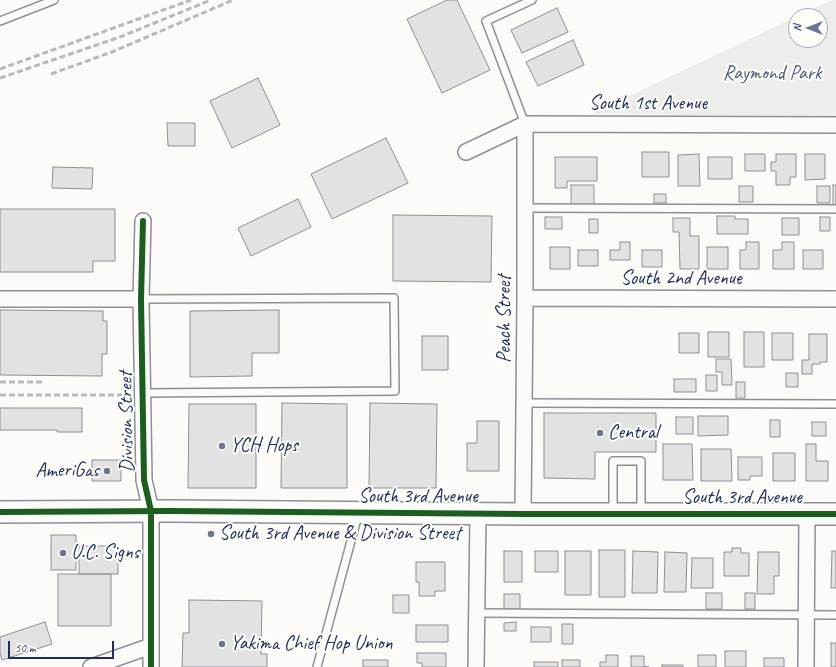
<!DOCTYPE html>
<html>
<head>
<meta charset="utf-8">
<style>
  body { margin:0 }
  #map { position:relative; width:836px; height:667px; overflow:hidden; background:#fcfbf8; font-family:Caveat,sans-serif }
  canvas { display:block }
  .north { position:absolute; left:788px; top:8px; width:40px; height:40px; box-sizing:border-box; background:#fdfcf7; border:1px solid #a3aaba; border-radius:50%; rotate:270deg; font-size:11px; font-weight:700; line-height:16px; text-align:center; color:#1b2f5e }
  .north::after { content:''; display:block; margin:auto; width:14px; height:18px; background:#6a7694; clip-path:polygon(50% 0,100% 100%,50% 72%,0 100%) }
  .scale { position:absolute; left:8px; top:641px; width:106px; height:18px; box-sizing:border-box; border:2px solid #1b2f5e; border-top:0; padding-left:5px; font-size:12px; line-height:14px; white-space:nowrap; color:#1b2f5e; -webkit-text-stroke:3px #fdfcf7; paint-order:stroke }
</style>
</head>
<body>
<div id="map">
<canvas width="836" height="667"></canvas>
<div class="north">N</div>
<div class="scale">50 m</div>
</div>
<script>
const c = document.querySelector('canvas').getContext('2d');
c.lineJoin = 'round';
function fill(path, color) { c.fillStyle = color; c.fill(path, 'evenodd'); }
const poly = rows => new Path2D(rows.map(r => 'M' + r).join(''));
function trace(path, color, width, dash) { c.strokeStyle = color; c.lineWidth = width; c.lineCap = dash ? 'butt' : 'round'; c.setLineDash(dash || []); c.stroke(path); }
function drawText(font, color, halo, rows, align = 'center') {
  c.font = font + ' Caveat,sans-serif'; c.lineWidth = 4; c.setLineDash([]); c.textBaseline = 'middle'; c.strokeStyle = halo; c.fillStyle = color; for (const [text, x, y, turn = 0] of rows) {
    c.save(); c.translate(x, y); c.rotate((+turn || 0) * Math.PI / 180); c.textAlign = isNaN(turn) ? turn : align; if (halo) c.strokeText(text, 0, 0); c.fillText(text, 0, 0); c.restore();
  }
}
const green = poly([
  [832,0,836,0,836,116,591,114,796,17,796,40,820,40,820,16,798,16]
]);
const building = poly([
  [447,0,457,0,490,70,442,93,407,19,447,0],
  [557,8,568,32,522,53,511,30,557,8],
  [573,40,584,65,538,86,526,62,573,40],
  [258,78,280,125,232,148,210,101,258,78],
  [167,123,195,123,195,146,168,146,167,123],
  [386,138,408,183,332,219,311,174,386,138],
  [642,152,669,152,669,177,642,177,642,152],
  [699,154,700,186,678,186,678,155,699,154],
  [745,154,765,154,765,171,745,171,745,154],
  [776,154,796,154,796,177,790,177,790,185,776,185,776,171,771,171,771,162,776,162,776,154],
  [805,154,825,154,825,179,805,180,805,154],
  [555,157,597,157,597,181,567,181,567,188,555,188,555,157],
  [708,157,732,157,732,179,708,179,708,157],
  [53,167,93,168,92,189,52,188,53,167],
  [571,185,594,185,594,205,571,205,571,185],
  [833,185,836,185,836,206,833,206,833,185],
  [739,186,753,186,753,202,739,202,739,186],
  [817,186,830,186,830,203,817,203,817,186],
  [654,194,666,194,666,203,654,203,654,194],
  [298,199,311,227,251,256,238,228,298,199],
  [0,209,115,209,115,261,93,261,93,272,0,272,0,209],
  [393,215,492,216,491,282,393,281,393,215],
  [717,216,735,216,735,219,748,219,748,234,717,234,717,216],
  [545,217,562,217,562,229,545,229,545,217],
  [820,217,830,217,830,231,820,231,820,217],
  [673,218,690,218,690,236,699,236,699,269,680,269,679,232,673,232,673,218],
  [782,218,799,218,799,235,782,235,782,218],
  [589,219,598,219,598,233,589,233,589,219],
  [620,242,630,242,630,260,610,260,610,250,620,250,620,242],
  [746,242,759,242,759,269,740,269,740,250,746,250,746,242],
  [782,242,794,242,794,269,773,269,773,250,782,250,782,242],
  [550,247,570,247,570,269,550,269,550,247],
  [707,247,728,247,728,269,707,269,707,247],
  [578,250,598,250,598,266,578,266,578,250],
  [642,250,662,250,662,267,642,267,642,250],
  [803,250,823,250,823,269,803,269,803,250],
  [0,310,103,311,103,321,107,321,107,354,102,354,102,376,0,375,0,310],
  [279,310,279,353,252,353,252,376,190,377,190,311,279,310],
  [708,332,729,332,729,357,708,357,708,332],
  [744,332,764,332,764,367,744,367,744,332],
  [679,333,699,333,699,353,679,353,679,333],
  [772,333,793,333,793,360,772,360,772,333],
  [809,334,827,334,827,362,820,362,820,364,812,364,812,374,802,374,802,360,809,360,809,334],
  [422,336,448,336,448,370,422,370,422,336],
  [716,359,731,359,732,385,722,385,722,372,716,372,716,359],
  [786,373,798,373,798,387,786,387,786,373],
  [706,375,717,375,717,391,706,391,706,375],
  [674,379,696,379,696,392,674,392,674,379],
  [736,382,745,382,745,398,736,398,736,382],
  [282,403,347,404,347,488,281,488,282,403],
  [370,403,437,404,436,488,369,488,370,403],
  [189,404,256,404,256,488,188,488,189,404],
  [0,408,82,408,82,432,57,432,57,430,0,430,0,408],
  [544,413,656,413,656,452,595,452,595,479,544,478,544,413],
  [698,416,728,416,728,435,698,436,698,416],
  [676,417,693,417,693,434,676,434,676,417],
  [770,420,780,420,780,437,770,437,770,420],
  [477,421,499,421,499,471,467,471,467,443,477,443,477,421],
  [812,422,826,422,826,436,812,436,812,422],
  [663,444,692,444,693,480,663,480,663,444],
  [806,444,816,444,816,461,828,461,828,481,806,481,806,444],
  [701,449,731,449,732,481,701,481,701,449],
  [773,453,795,453,795,481,773,481,773,453],
  [738,457,762,457,762,476,750,476,750,480,738,480,738,457],
  [92,460,121,460,121,481,92,481,92,460],
  [51,535,76,535,76,570,51,570,51,535],
  [79,546,114,546,118,550,118,574,79,574,79,546],
  [732,548,741,548,741,553,749,553,749,576,724,576,724,552,732,552,732,548],
  [599,550,625,550,625,597,599,597,599,550],
  [504,551,522,551,522,582,504,582,504,551],
  [535,551,558,551,558,572,535,572,535,551],
  [565,551,591,551,591,595,565,595,565,551],
  [633,551,658,552,657,593,632,593,633,551],
  [832,551,836,551,836,588,831,588,832,551],
  [665,552,687,553,686,592,664,592,665,552],
  [758,552,779,552,779,576,774,576,774,594,757,594,758,552],
  [692,558,713,558,713,588,691,588,692,558],
  [416,562,445,562,445,591,435,591,435,596,419,596,419,582,416,582,416,562],
  [58,574,111,574,111,626,58,626,58,574],
  [706,593,722,593,722,609,706,609,706,593],
  [745,593,755,593,755,609,745,609,745,593],
  [504,594,520,594,520,609,504,609,504,594],
  [393,595,409,595,409,613,393,613,393,595],
  [189,600,262,601,261,654,267,654,267,667,182,667,183,633,189,633,189,600],
  [45,622,52,644,2,660,0,653,0,637,45,622],
  [516,622,516,631,504,631,504,623,516,622],
  [562,624,573,624,573,644,562,644,562,624],
  [416,625,448,625,448,642,416,642,416,625],
  [531,627,551,627,551,642,531,642,531,627],
  [831,643,836,643,836,667,831,667,831,643],
  [725,651,746,651,746,667,725,667,725,651],
  [417,653,446,653,446,667,422,667,422,663,417,663,417,653],
  [606,655,618,655,618,667,600,667,600,662,606,662,606,655],
  [698,655,716,655,716,667,698,667,698,655],
  [631,656,644,656,644,666,649,667,631,667,631,656],
  [764,658,784,658,784,667,764,667,764,658],
  [363,660,388,660,388,667,363,667,363,660],
  [562,660,580,660,580,667,562,667,562,660],
  [534,662,558,662,558,667,534,667,534,662],
  [662,665,683,665,683,667,662,667,662,665]
]);
const lane = poly([
  [0,21,54,0],
  [525,124,486,21,532,0],
  [525,208,836,209],
  [141,299,394,298,395,391,143,393],
  [524,403,836,404],
  [613,511,613,461,641,461,641,512],
  [476,613,836,615],
  [317,667,358,515]
]);
const street = poly([
  [466,152,525,124,836,125],
  [143,221,141,299,144,480,151,511,151,667],
  [525,298,836,299],
  [0,299,141,299],
  [523,514,525,298,525,124],
  [91,667,151,646],
  [476,667,478,514],
  [806,667,807,514]
]);
const secondary = poly([
  [0,512,171,511,523,514,836,514]
]);
const rail = poly([
  [0,69,191,0],
  [51,74,112,52,233,0],
  [0,78,120,37,211,0],
  [0,382,43,382],
  [0,395,122,395]
]);
const cycleway = poly([
  [143,221,141,299,144,480,151,511,151,667],
  [0,512,171,511,523,514,836,514]
]);
const markers = [
  [600,433,4,"#6a7694"],
  [222,446,4,"#6a7694"],
  [107,471,4,"#6a7694"],
  [211,534,4,"#6a7694"],
  [63,553,4,"#6a7694"],
  [222,644,4,"#6a7694"]
];
const parkNames = [
  ["Raymond Park",772,74]
];
const streetNames = [
  ["South 1st Avenue",648,104],
  ["South 2nd Avenue",681,279],
  ["Peach Street",505,319,-90],
  ["Division Street",127,422,-91],
  ["South 3rd Avenue",418,497],
  ["South 3rd Avenue",742,498]
];
const poiNames = [
  ["Central",608,433],
  ["YCH Hops",230,446],
  ["AmeriGas",99,471,"right"],
  ["South 3rd Avenue & Division Street",219,534],
  ["U.C. Signs",71,553],
  ["Yakima Chief Hop Union",230,644]
];
fill(green, '#ededec');
fill(building, '#e2e2e2');
trace(building, '#8c9097', 1);
trace(lane, '#8c9097', 10);
trace(street, '#8c9097', 18);
trace(secondary, '#8c9097', 24);
trace(lane, '#fbfbf9', 7);
trace(street, '#fbfbf9', 15);
trace(secondary, '#fbfbf9', 21);
trace(rail, '#b6b9bd', 3, [6, 3]);
trace(cycleway, '#1b5e20', 6);
for (const [x, y, r, color] of markers) { const dot = new Path2D(); dot.arc(x, y, r, 0, 2 * Math.PI); c.fillStyle = color; c.fill(dot); trace(dot, '#fdfcf7', 1.5); }
drawText('20px', '#4c5c7f', '#fdfcf7', parkNames);
drawText('20px', '#1b2f5e', '#fdfcf7', streetNames);
drawText('20px', '#1b2f5e', '#fdfcf7', poiNames, 'left');
</script>
</body>
</html>
